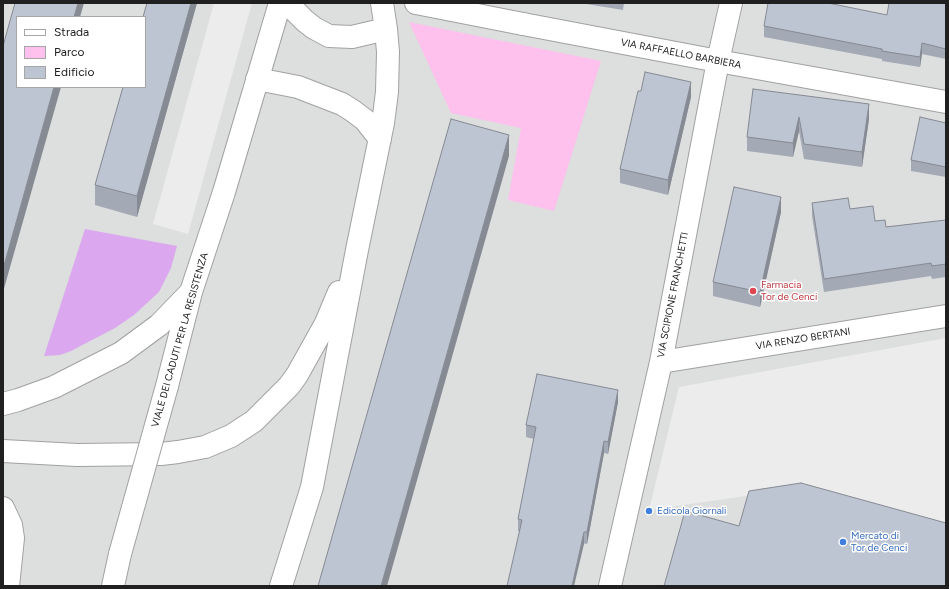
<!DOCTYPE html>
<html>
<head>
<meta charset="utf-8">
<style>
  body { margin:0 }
  #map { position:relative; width:949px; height:589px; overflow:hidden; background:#e6e7f2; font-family:Figtree,sans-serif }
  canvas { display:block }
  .frame { position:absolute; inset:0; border:4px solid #202020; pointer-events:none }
  .legend { position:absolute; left:16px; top:16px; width:130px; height:72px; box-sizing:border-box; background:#fff; border:1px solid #a6a6a6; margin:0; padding:5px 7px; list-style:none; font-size:12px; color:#202020 }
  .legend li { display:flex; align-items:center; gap:8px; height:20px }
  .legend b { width:20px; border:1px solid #a6a6a6 }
</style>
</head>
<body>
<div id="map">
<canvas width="949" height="589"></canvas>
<div class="frame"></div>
<ul class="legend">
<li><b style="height:5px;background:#fff"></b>Strada</li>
<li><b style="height:11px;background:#fec0ed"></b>Parco</li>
<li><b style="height:11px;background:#bec5d2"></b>Edificio</li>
</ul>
</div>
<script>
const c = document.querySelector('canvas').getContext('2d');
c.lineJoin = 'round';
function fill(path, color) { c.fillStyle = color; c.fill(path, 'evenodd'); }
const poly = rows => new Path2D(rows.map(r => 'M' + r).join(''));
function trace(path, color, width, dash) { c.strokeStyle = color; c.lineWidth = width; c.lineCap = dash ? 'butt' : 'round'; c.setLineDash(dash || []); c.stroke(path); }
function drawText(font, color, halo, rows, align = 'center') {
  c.font = font + ' Figtree,sans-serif'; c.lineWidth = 3; c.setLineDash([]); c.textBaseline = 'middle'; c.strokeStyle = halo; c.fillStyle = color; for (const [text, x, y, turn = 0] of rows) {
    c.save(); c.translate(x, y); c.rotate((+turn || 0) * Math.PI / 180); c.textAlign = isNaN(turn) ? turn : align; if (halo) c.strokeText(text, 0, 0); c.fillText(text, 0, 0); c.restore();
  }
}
const residential = poly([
  [3,3,946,3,946,586,3,586],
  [17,17,145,17,145,87,17,87]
]);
const grass = poly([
  [85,229,177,246,171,268,159,292,134,315,115,328,71,351,60,355,44,356]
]);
const park = poly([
  [409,22,601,61,554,211,508,200,521,128,451,113]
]);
const parking = poly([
  [214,3,252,3,188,234,153,224],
  [946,338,946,526,801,488,649,510,679,387]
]);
const pedestrian = poly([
  [416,3,523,24]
]);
const minor = poly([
  [287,3,305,21,314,28,329,36,352,37,386,29],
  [523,24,718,61,946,102],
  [257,79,298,87,342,104,353,111,365,120,380,139],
  [661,362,946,316],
  [167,386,191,292,224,192,280,3],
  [3,404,18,400,54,387,121,353,159,325,190,293],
  [3,451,77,455,161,454,178,452,205,447,231,436,254,421,289,386,297,375,326,323,339,292],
  [3,508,11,525,13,538,8,586],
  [113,586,120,554],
  [281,586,312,487,357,250,383,123,387,92,388,52,386,29,382,3],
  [610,586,661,362,718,61,731,3]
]);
const minorBridge = poly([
  [120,554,167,386]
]);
const wall = poly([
  [147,3,197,3,137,217,95,205,95,185],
  [580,3,624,3,623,10],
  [946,3,946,59,922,54,920,67,882,61,882,59,764,37,764,26,887,15],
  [753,89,869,119,862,167,804,159,799,131,793,157,747,151,747,137],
  [641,91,691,97,668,195,620,183,620,169],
  [946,123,946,177,911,171,911,160],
  [812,203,850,209,875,221,886,227,946,220,946,277,932,279,931,276,824,292,812,216],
  [781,212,760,307,713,296,713,282],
  [618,402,608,454,604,453,587,544,518,531,518,519,534,439,526,437,526,425]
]);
const shadedWall = poly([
  [78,3,84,3,80,17,74,17],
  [191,3,197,3,137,217,137,196],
  [922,43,922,54,920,67,920,57],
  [691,82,691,97,668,195,668,180],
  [54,87,61,87,3,292,3,269],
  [869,104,869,119,862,167,862,152],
  [799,117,799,131,793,157,793,143],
  [509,135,509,156,387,586,381,586],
  [781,197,781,212,760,307,760,292],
  [618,390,618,402,608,454,608,442],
  [604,441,604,453,587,544,587,532],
  [584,532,584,544,574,586,572,586]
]);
const building = poly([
  [15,3,78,3,74,17,17,17,17,87,54,87,3,269,3,46,15,3],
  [147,3,191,3,137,196,95,185,123,87,145,87,145,17,143,17,147,3],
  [768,3,828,3,887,15,889,3,946,3,946,49,922,43,920,57,882,51,882,49,764,26,768,3],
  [645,72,691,82,668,180,620,169,638,91,641,91,645,72],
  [753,89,869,104,862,152,804,144,799,117,793,143,747,137,753,89],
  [920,117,946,123,946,167,911,160,920,117],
  [451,119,509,135,381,586,318,586,451,119],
  [734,187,781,197,760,292,713,282,734,187],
  [848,198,850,209,873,206,875,221,885,220,886,227,946,220,946,264,932,266,931,263,824,279,812,203,848,198],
  [537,374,618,390,608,442,604,441,587,532,584,532,572,586,507,586,522,520,518,519,536,427,526,425,537,374],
  [801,483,946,523,946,586,664,586,685,511,739,526,749,491,801,483]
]);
const markers = [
  [753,291,4,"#e0444e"],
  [649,511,4,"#3f7fe0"],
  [843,542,4,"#3f7fe0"]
];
const streetNames = [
  ["VIA RAFFAELLO BARBIERA",681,54,11],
  ["VIA SCIPIONE FRANCHETTI",673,295,-79],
  ["VIA RENZO BERTANI",803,339,-9],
  ["VIALE DEI CADUTI PER LA RESISTENZA",180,340,-74]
];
const healthNames = [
  ["Farmacia",761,285],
  ["Tor de Cenci",761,297]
];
const shopNames = [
  ["Edicola Giornali",657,511],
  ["Mercato di",851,536],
  ["Tor de Cenci",851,548]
];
fill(residential, '#dddede');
fill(grass, '#dba8f0');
fill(park, '#fec0ed');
fill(parking, '#ececec');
trace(pedestrian, '#a1a1a1', 24);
trace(minor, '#a1a1a1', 24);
trace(pedestrian, '#fff', 22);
trace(minor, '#fff', 22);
trace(minorBridge, '#a1a1a1', 24, []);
trace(minorBridge, '#fff', 22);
fill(wall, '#a3a9b5');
fill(shadedWall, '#858a93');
fill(building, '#bec5d2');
trace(building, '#858a93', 1);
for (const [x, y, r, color] of markers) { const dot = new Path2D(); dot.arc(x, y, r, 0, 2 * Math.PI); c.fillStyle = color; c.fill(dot); trace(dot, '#fff', 1.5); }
drawText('10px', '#202020', '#fff', streetNames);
drawText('10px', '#be3a42', '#fff', healthNames, 'left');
drawText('10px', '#366cbe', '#fff', shopNames, 'left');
</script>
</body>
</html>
